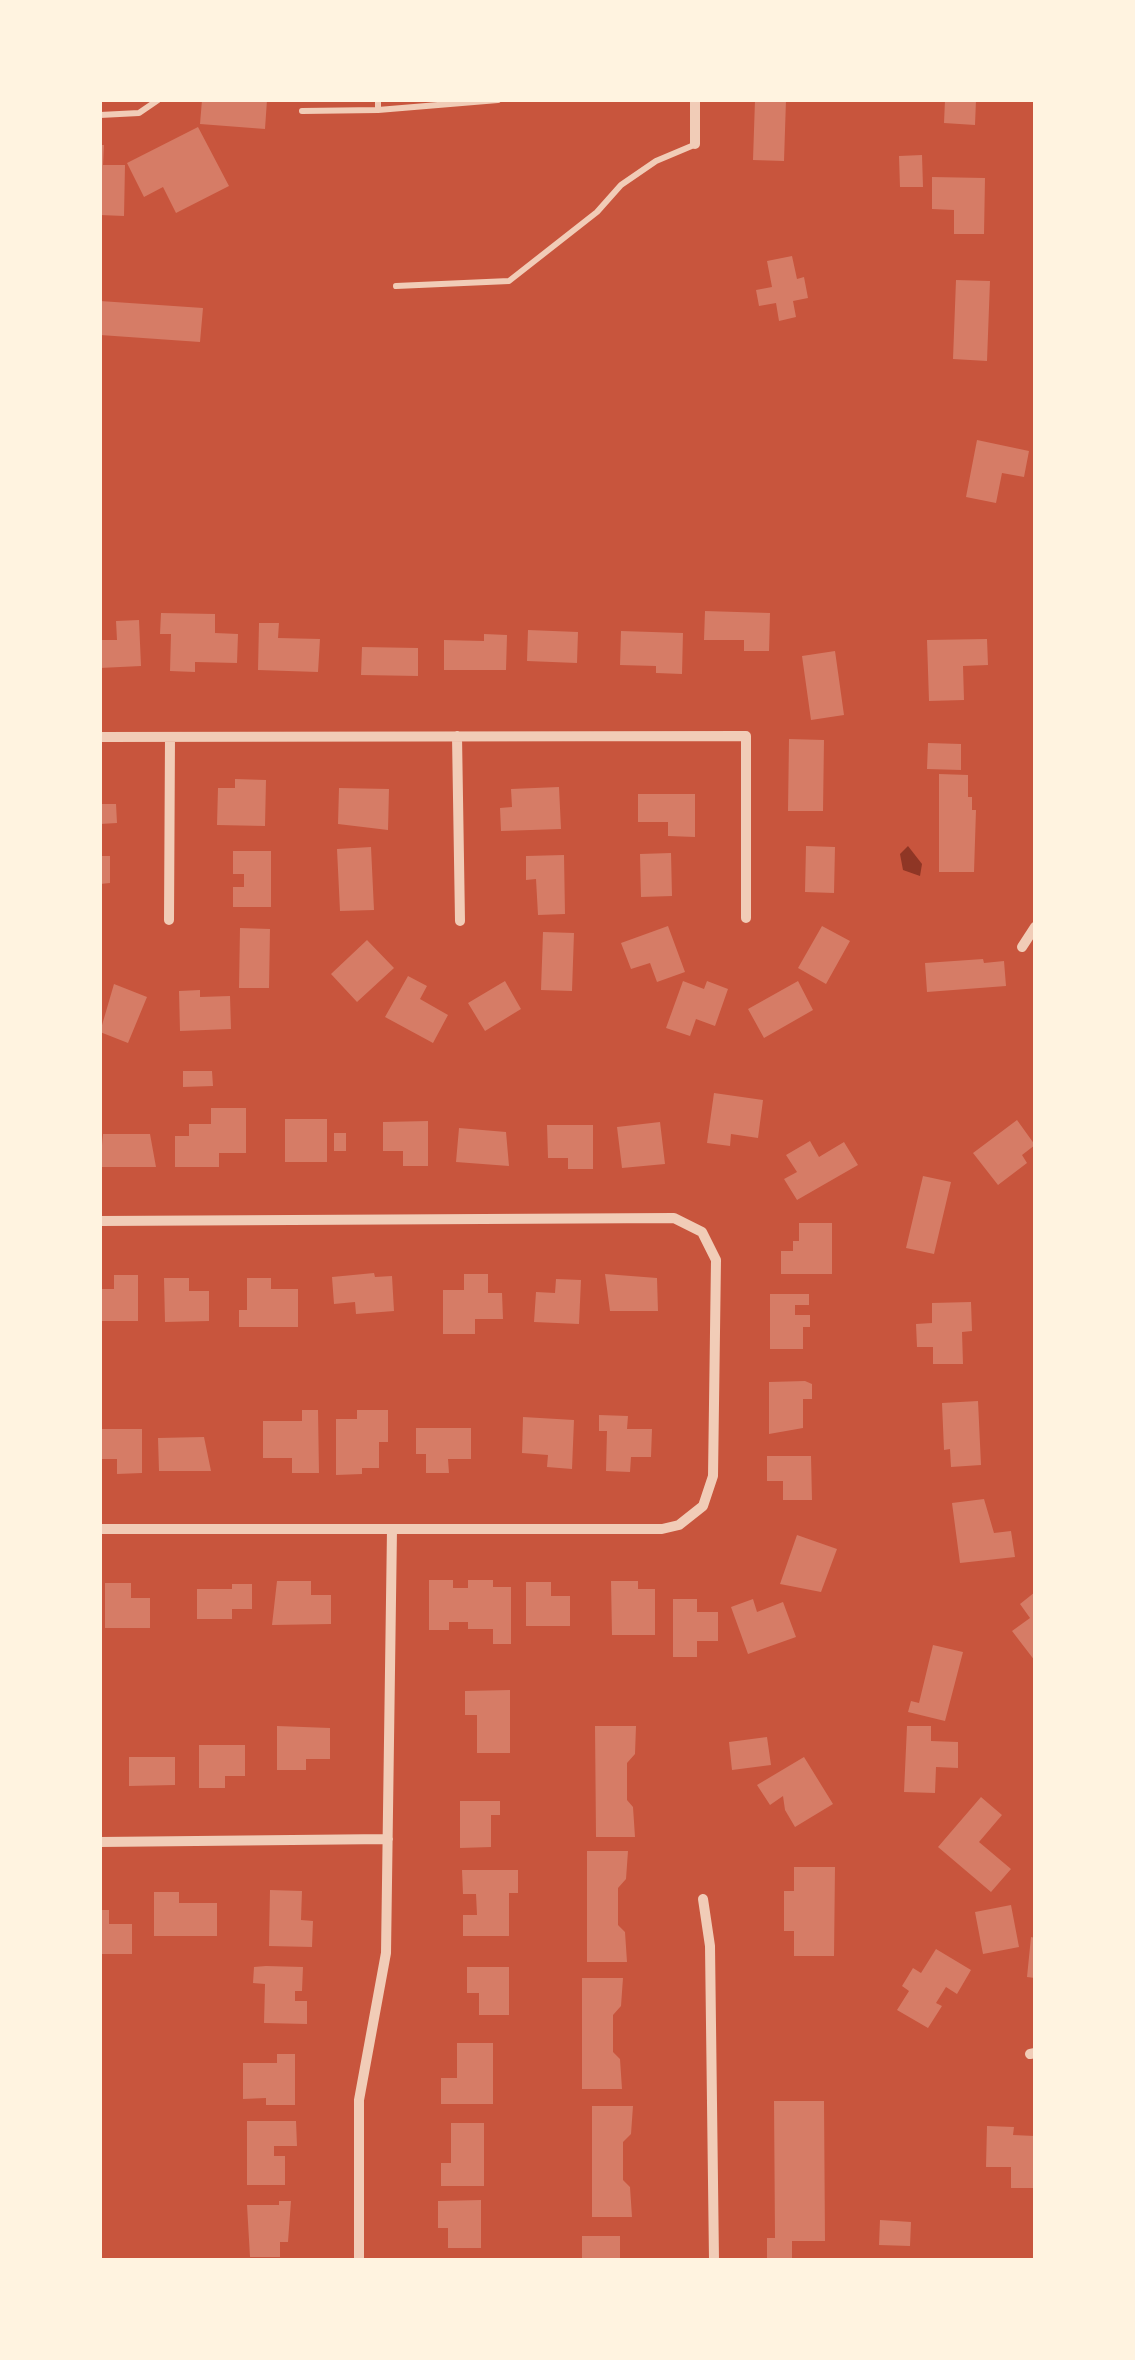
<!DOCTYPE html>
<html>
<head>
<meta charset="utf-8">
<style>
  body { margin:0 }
  #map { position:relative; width:1135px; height:2360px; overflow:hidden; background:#c8553d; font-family:"Fira Sans",sans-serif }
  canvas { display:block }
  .frame { position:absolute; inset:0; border:102px solid #fff3e0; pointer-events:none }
</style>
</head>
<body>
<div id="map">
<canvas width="1135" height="2360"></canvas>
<div class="frame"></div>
</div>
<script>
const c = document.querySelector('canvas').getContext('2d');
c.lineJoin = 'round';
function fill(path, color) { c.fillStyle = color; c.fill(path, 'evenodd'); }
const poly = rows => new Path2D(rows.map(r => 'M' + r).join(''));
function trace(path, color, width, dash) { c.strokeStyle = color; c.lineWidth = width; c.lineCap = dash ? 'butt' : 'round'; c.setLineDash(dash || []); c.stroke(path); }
const water = poly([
  [908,846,922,864,920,876,903,870,900,854]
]);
const building = poly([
  [202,100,267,100,265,129,200,124],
  [755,100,786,100,784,161,753,160],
  [945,100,976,100,975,125,944,123],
  [198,127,229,186,176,213,163,187,144,197,127,163],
  [100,145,104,145,103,165,125,165,124,216,100,215],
  [922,155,923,187,900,187,899,156],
  [932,177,985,178,984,234,954,234,954,210,932,209],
  [792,256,797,279,804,277,808,298,793,301,796,317,779,321,776,303,759,306,756,290,772,287,767,261],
  [956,280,990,281,987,361,953,359],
  [100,301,203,308,200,342,100,335],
  [977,440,1029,451,1024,477,1002,473,996,503,966,497],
  [705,611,770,613,769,651,744,651,744,640,704,640],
  [161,613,215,614,215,633,238,634,237,663,195,662,195,672,170,671,171,634,160,634],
  [139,620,141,666,100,668,100,640,117,640,116,621],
  [259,623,279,623,278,638,320,639,318,672,258,670],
  [528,630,578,632,577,663,527,661],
  [621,631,683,633,682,674,656,673,656,666,620,665],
  [484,634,507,635,506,670,444,670,444,640,484,641],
  [987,639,988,665,963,666,964,700,929,701,927,640],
  [362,647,418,648,418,676,361,675],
  [835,651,844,715,811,720,802,656],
  [789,739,824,740,823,811,788,811],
  [928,743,961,744,961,770,927,769],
  [939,774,968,775,968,797,972,797,972,810,976,810,974,872,939,872],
  [235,779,266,780,265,826,217,825,218,788,235,788],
  [559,787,561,829,501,831,500,808,512,807,511,789],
  [339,788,389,789,388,830,338,824],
  [638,794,695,794,695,837,668,836,668,822,638,822],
  [100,804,116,804,117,823,100,824],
  [806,846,835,847,834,893,805,892],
  [371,847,374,910,340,911,337,849],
  [233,851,271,851,271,907,233,907,233,887,244,887,244,874,233,874],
  [671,853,672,896,641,897,640,854],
  [564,855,565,914,538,915,536,879,526,880,526,856],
  [100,856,110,856,110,883,100,884],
  [668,926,685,972,657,982,650,963,631,969,621,943],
  [822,926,850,941,826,984,798,968],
  [240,928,270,929,269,988,239,988],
  [543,932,574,933,572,991,541,990],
  [367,940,394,968,357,1002,331,974],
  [983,959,984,963,1004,961,1006,986,927,992,925,963],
  [408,976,427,986,420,999,448,1015,433,1043,385,1017],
  [505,981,521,1009,485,1031,468,1003],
  [683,981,704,989,707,981,728,989,715,1026,696,1019,690,1036,666,1028],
  [798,981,813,1010,764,1038,748,1009],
  [114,984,147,997,128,1043,100,1032],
  [200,990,200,997,230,996,231,1029,180,1031,179,991],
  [183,1071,212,1071,213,1086,183,1087],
  [714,1093,763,1100,758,1138,731,1134,730,1146,707,1143],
  [211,1108,246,1108,246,1153,219,1153,219,1167,175,1167,175,1136,189,1136,189,1124,211,1124],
  [285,1119,327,1119,327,1162,285,1162],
  [1017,1120,1035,1145,1022,1155,1027,1163,998,1185,973,1153],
  [428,1121,428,1166,403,1166,403,1151,383,1151,383,1122],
  [660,1122,665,1164,622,1168,617,1127],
  [547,1125,593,1125,593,1169,568,1169,568,1158,548,1158],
  [459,1128,506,1132,509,1166,456,1162],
  [334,1133,346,1133,346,1151,334,1151],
  [103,1134,150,1134,156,1167,100,1167],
  [810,1141,819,1157,844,1142,858,1165,797,1200,784,1179,797,1172,786,1155],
  [923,1176,951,1182,934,1254,906,1248],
  [799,1223,832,1223,832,1274,781,1274,781,1251,793,1251,793,1241,799,1241],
  [374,1273,375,1277,392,1276,394,1311,356,1314,355,1302,334,1304,332,1277],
  [464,1274,488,1274,488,1293,502,1293,503,1319,475,1319,475,1334,443,1334,443,1290,464,1290],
  [605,1274,657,1278,658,1311,610,1311],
  [114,1275,138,1275,138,1321,100,1321,100,1289,114,1289],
  [164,1278,189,1278,189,1291,209,1291,209,1321,165,1322],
  [247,1278,271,1278,271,1289,298,1289,298,1327,239,1327,239,1310,247,1310],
  [556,1279,581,1280,579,1324,534,1322,536,1292,555,1293],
  [770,1294,809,1294,809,1305,795,1305,795,1315,810,1315,810,1327,803,1327,803,1349,770,1349],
  [971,1302,972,1331,962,1332,963,1364,933,1364,933,1347,917,1347,916,1324,932,1323,932,1303],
  [805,1381,812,1384,812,1399,803,1399,803,1428,769,1434,769,1382],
  [978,1401,981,1465,951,1467,950,1449,944,1450,942,1403],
  [302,1410,318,1410,319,1473,292,1473,292,1458,263,1458,263,1421,302,1421],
  [357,1410,388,1410,388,1442,379,1442,379,1468,362,1468,362,1474,336,1475,336,1419,357,1419],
  [599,1415,628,1416,627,1429,652,1429,651,1457,631,1457,630,1472,606,1471,607,1431,599,1431],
  [523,1417,574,1420,572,1469,547,1467,548,1455,522,1453],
  [416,1428,471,1428,471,1459,448,1459,449,1473,426,1473,426,1454,416,1454],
  [100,1429,142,1429,142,1473,117,1474,117,1459,100,1459],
  [204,1437,211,1471,159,1471,158,1438],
  [767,1456,811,1456,812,1500,783,1500,783,1481,767,1481],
  [984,1499,994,1533,1011,1531,1015,1557,960,1563,952,1503],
  [797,1535,837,1549,821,1592,780,1584],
  [429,1580,453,1580,453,1588,468,1588,468,1580,493,1580,493,1587,511,1587,511,1644,493,1644,493,1629,468,1629,468,1622,449,1622,449,1630,429,1630],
  [277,1581,311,1581,311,1595,331,1595,331,1624,272,1625],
  [611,1581,638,1581,638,1589,655,1589,655,1635,612,1635],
  [526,1582,551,1582,551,1596,570,1596,570,1626,526,1626],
  [105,1583,131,1583,131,1598,150,1598,150,1628,105,1628],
  [232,1584,252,1584,252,1609,232,1609,232,1619,197,1619,197,1589,232,1589],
  [1035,1592,1035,1661,1012,1631,1030,1618,1020,1604],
  [673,1599,697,1599,697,1612,718,1612,718,1641,697,1641,697,1657,673,1657],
  [753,1599,757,1612,783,1602,796,1637,748,1654,731,1607],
  [933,1645,963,1652,945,1721,908,1712,911,1701,919,1703],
  [510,1690,510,1753,477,1753,477,1715,465,1715,465,1691],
  [277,1726,330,1728,330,1759,306,1759,306,1770,277,1770],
  [595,1726,636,1726,635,1754,627,1763,627,1800,633,1807,635,1837,596,1837],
  [907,1726,931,1726,931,1741,958,1742,958,1768,936,1767,935,1793,904,1792],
  [767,1737,771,1765,732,1770,729,1742],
  [199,1745,245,1745,245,1776,225,1776,225,1788,199,1788],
  [129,1757,175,1757,175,1785,129,1786],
  [804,1757,833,1804,795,1827,785,1810,783,1796,770,1805,757,1785],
  [981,1797,1002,1815,979,1842,1011,1869,991,1892,938,1847],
  [460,1801,500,1801,500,1815,491,1815,491,1847,460,1848],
  [587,1851,628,1851,626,1879,618,1888,618,1925,625,1932,627,1962,587,1962],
  [794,1867,835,1867,834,1956,794,1956,794,1931,784,1931,784,1891,794,1891],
  [462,1870,518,1870,518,1893,509,1893,509,1936,463,1936,463,1915,477,1915,476,1894,463,1894],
  [270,1890,302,1891,301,1920,313,1921,312,1947,269,1946],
  [154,1892,179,1892,179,1903,217,1903,217,1936,154,1936],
  [1011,1905,1019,1947,983,1954,975,1912],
  [100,1910,109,1910,109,1924,132,1924,132,1954,100,1954],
  [1031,1937,1035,1938,1035,1978,1027,1977],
  [936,1949,971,1970,957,1994,946,1987,936,2003,942,2006,928,2028,897,2010,909,1991,902,1986,913,1968,921,1973],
  [266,1966,303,1967,302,1991,295,1991,295,2001,307,2001,307,2024,264,2023,265,1984,253,1983,254,1967],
  [467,1967,509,1967,509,2015,479,2015,479,1993,467,1993],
  [582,1978,623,1978,621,2006,613,2015,613,2052,620,2059,622,2089,582,2089],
  [457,2043,493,2043,493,2104,441,2104,441,2078,457,2078],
  [277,2054,295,2054,295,2105,266,2105,266,2098,243,2099,243,2063,277,2063],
  [774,2101,824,2101,825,2241,792,2241,792,2260,767,2260,767,2238,775,2238],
  [592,2106,633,2106,631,2134,623,2142,623,2180,630,2187,632,2217,592,2217],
  [247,2121,296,2121,297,2146,274,2146,274,2156,285,2156,285,2185,247,2185],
  [451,2123,484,2123,484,2186,441,2186,441,2163,451,2163],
  [987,2126,1014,2127,1013,2135,1035,2136,1035,2188,1011,2188,1011,2167,986,2167],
  [481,2200,481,2248,448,2248,448,2228,438,2228,438,2201],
  [279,2201,291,2201,288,2242,280,2242,280,2257,250,2257,247,2205,279,2205],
  [880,2220,911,2222,910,2246,879,2245],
  [582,2236,620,2236,620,2260,582,2260]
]);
const service = poly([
  [378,110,498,100],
  [302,111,378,110,378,100],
  [100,115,139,113,158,100],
  [396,286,509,281,597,212,621,185,656,161,694,145]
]);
const minor = poly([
  [695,144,695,100],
  [457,736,460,921],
  [100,737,746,736,746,918],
  [169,920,170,737],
  [1022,947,1035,927],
  [100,1221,674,1218,702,1232,716,1260,713,1476,703,1506,679,1525,662,1529,100,1529],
  [100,1842,388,1839],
  [703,1899,710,1946,714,2260],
  [1030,2054,1035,2053],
  [359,2260,359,2100,386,1953,392,1529]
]);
fill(water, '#8f3625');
fill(building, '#d67c66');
trace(service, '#f1ccb7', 6);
trace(minor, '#f1ccb7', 10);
</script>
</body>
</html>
